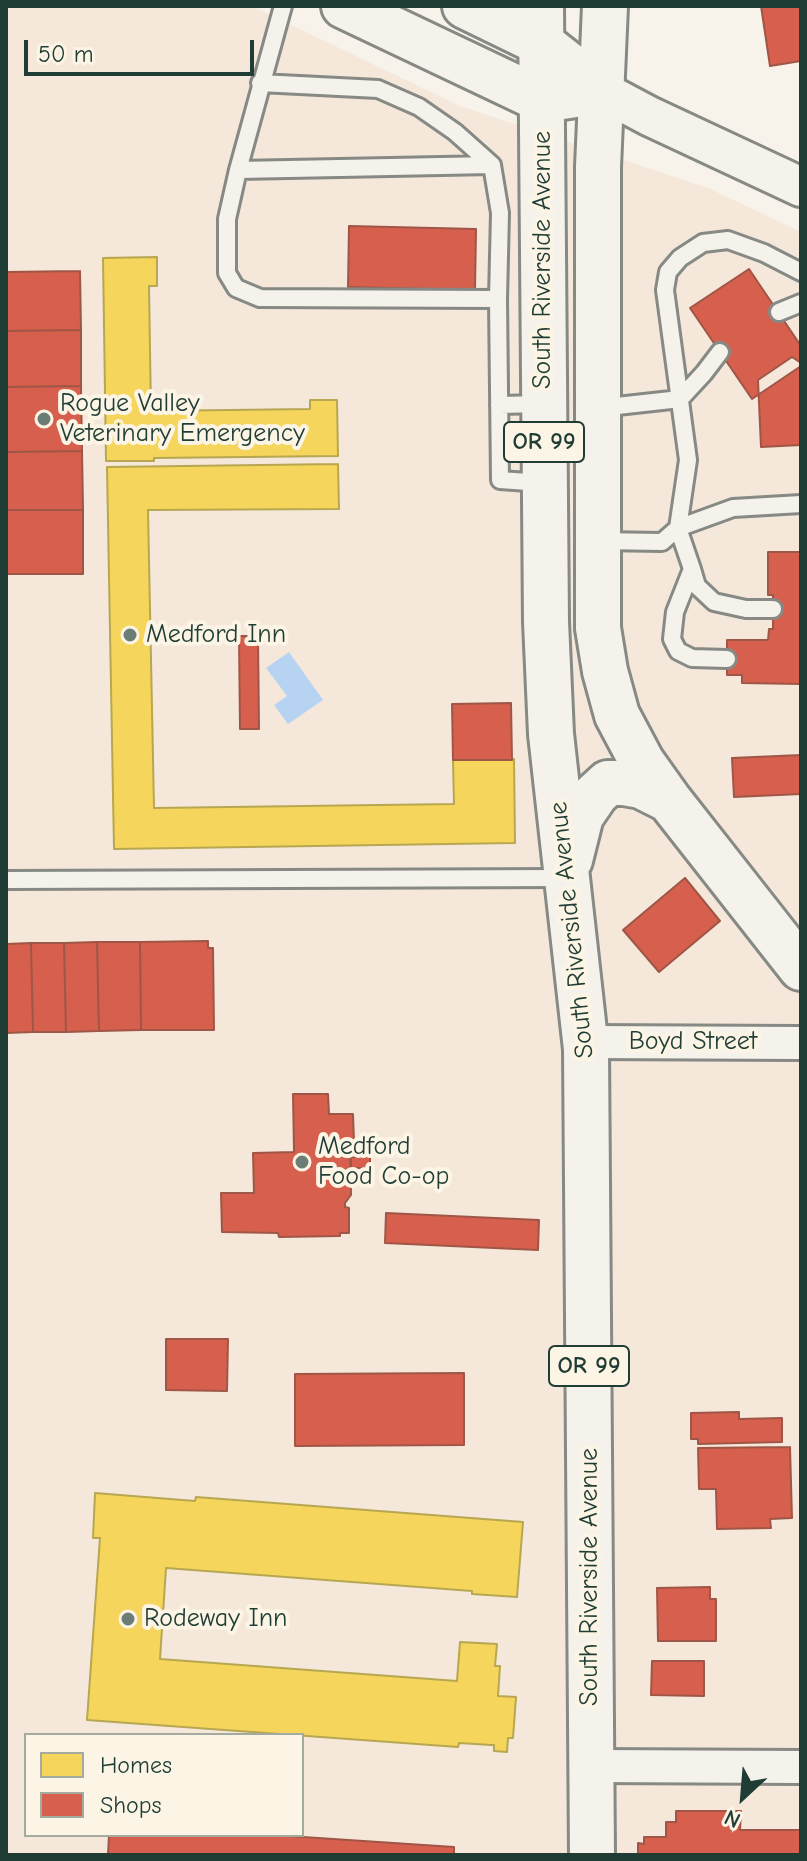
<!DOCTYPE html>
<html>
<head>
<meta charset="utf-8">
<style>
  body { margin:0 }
  #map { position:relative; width:807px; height:1861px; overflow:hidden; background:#f7f3ea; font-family:"Comic Neue",sans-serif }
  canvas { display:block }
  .frame { position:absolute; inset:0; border:8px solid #1f3d34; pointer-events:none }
  .legend { position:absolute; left:24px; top:1733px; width:280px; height:104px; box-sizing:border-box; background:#fcf5e5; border:2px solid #a4ab9e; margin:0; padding:10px 14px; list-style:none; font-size:24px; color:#1f3d34 }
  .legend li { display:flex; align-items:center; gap:16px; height:40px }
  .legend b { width:40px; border:2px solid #a4ab9e }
  .north { position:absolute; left:703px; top:1757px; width:80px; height:80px; -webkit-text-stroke:6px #fcf5e5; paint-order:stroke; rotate:206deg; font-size:22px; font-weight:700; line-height:32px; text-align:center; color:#1f3d34 }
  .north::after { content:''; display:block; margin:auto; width:28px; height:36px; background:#1f3d34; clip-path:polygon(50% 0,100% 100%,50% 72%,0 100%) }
  .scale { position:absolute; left:24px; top:40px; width:230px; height:36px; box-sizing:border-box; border:4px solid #1f3d34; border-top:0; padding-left:10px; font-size:24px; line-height:28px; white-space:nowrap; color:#1f3d34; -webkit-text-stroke:6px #fcf5e5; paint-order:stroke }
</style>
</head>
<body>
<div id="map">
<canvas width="807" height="1861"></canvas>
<div class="frame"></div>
<ul class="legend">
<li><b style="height:22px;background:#f6d55c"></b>Homes</li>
<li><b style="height:22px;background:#d6604d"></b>Shops</li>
</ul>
<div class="north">N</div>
<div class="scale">50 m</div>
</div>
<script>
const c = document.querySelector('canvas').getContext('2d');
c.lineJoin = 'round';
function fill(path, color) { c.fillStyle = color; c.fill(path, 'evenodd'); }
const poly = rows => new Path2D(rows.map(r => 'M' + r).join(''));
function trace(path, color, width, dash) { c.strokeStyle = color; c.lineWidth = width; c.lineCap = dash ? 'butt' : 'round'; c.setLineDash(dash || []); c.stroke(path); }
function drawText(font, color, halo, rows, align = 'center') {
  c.font = font + ' "Comic Neue",sans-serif'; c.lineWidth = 8; c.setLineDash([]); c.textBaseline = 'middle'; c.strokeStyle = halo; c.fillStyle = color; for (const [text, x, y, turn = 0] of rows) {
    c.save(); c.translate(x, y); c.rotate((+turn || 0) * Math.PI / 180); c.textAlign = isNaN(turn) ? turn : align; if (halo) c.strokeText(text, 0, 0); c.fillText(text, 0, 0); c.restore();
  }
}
const built = poly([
  [6,6,252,6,460,106,708,188,801,232,801,1855,6,1855],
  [26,1735,302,1735,302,1835,26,1835]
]);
const water = poly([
  [289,652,323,700,288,724,274,705,287,696,266,668]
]);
const homes = poly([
  [157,257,157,286,149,286,151,411,310,409,310,400,337,400,338,456,154,458,154,461,106,461,103,258,157,257],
  [338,464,339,509,148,510,154,808,454,804,453,760,514,759,515,843,114,849,107,467,338,464],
  [95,1493,195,1501,196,1497,523,1522,517,1597,472,1594,472,1591,166,1568,160,1659,457,1681,460,1642,497,1644,495,1666,500,1666,498,1696,516,1697,513,1738,508,1738,507,1752,494,1751,494,1745,491,1745,459,1743,458,1747,87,1720,100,1538,93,1538,95,1493]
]);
const shops = poly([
  [761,6,801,6,801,61,770,66,761,6],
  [349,226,476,229,475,290,348,287,349,226],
  [749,269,801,346,801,366,752,399,690,308,749,269],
  [80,271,81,330,6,331,6,272,80,271],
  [81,330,81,386,6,387,6,331,81,330],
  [792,357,801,363,801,445,761,447,758,380,792,357],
  [81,386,82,451,6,452,6,387,81,386],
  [82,451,83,510,6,510,6,452,82,451],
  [6,510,83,510,83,574,6,574,6,510],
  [768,552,801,552,801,684,742,683,742,675,727,675,727,640,768,640,769,629,773,629,773,595,768,595,768,552],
  [239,636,258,636,259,729,240,729,239,636],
  [511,703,512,760,453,760,452,704,511,703],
  [801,755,801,794,734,797,732,758,801,755],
  [685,878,720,921,659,972,623,930,685,878],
  [208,941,208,948,213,948,214,1030,141,1030,140,942,208,941],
  [97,942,140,942,141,1030,99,1031,97,942],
  [97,942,99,1031,66,1032,64,943,97,942],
  [31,943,64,943,66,1032,33,1032,31,943],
  [31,943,33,1032,6,1033,6,944,31,943],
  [293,1094,328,1094,329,1114,353,1114,354,1142,350,1142,351,1195,345,1203,345,1207,349,1208,349,1233,340,1233,340,1236,279,1237,278,1233,222,1232,221,1193,254,1193,253,1153,294,1152,293,1094],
  [351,1157,370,1157,370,1168,351,1168,351,1157],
  [386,1213,539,1220,538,1250,385,1243,386,1213],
  [166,1339,228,1339,227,1391,166,1390,166,1339],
  [464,1373,464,1445,295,1446,295,1374,464,1373],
  [739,1412,739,1419,782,1418,782,1442,698,1444,698,1439,691,1439,691,1413,739,1412],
  [790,1447,792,1518,770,1519,771,1528,717,1529,716,1489,699,1489,698,1448,790,1447],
  [710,1587,710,1599,716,1599,716,1641,658,1641,657,1588,710,1587],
  [652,1661,704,1661,704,1696,651,1695,652,1661],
  [676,1811,741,1811,740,1830,801,1830,801,1855,638,1855,638,1843,644,1844,644,1837,666,1837,666,1822,676,1822,676,1811],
  [109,1835,273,1835,454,1847,454,1855,108,1855,109,1835]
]);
const service = poly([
  [283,6,238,170,227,219,227,273,236,288,260,298,498,299],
  [260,83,378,89,419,107,455,132,492,165,500,213,498,299,500,480,542,483],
  [238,170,492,165],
  [779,312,801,303],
  [499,405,542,404],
  [599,408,680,399,704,373,720,352],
  [599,541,662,542,678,528,733,508,801,504],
  [692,569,697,586,714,602,746,609,773,609],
  [727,659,692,658,678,651,672,639,675,612,692,569,678,528,688,460,665,290,668,272,680,258,703,243,728,240,764,253,801,272],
  [6,880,564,878]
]);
const minor = poly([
  [586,1042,801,1043],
  [592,1766,801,1767]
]);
const tertiary = poly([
  [602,91,649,116,801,187]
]);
const secondary = poly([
  [344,6,542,100,602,91],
  [465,6,541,43,602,91]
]);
const primary = poly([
  [541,6,546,622,551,734,586,1049,592,1855],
  [605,6,598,167,598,628,605,671,617,715,642,762,669,800,801,968],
  [570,860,581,816,596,794,608,783,624,783,641,786,669,800]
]);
const markers = [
  [44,419,8,"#6b7d74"],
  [130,635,8,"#6b7d74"],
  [302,1162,8,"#6b7d74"],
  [128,1619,8,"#6b7d74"]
];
const shields = [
  [544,442,80],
  [589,1366,80]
];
const shieldNames = [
  ["OR 99",544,442],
  ["OR 99",589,1366]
];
const streetNames = [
  ["South Riverside Avenue",543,260,-90],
  ["South Riverside Avenue",572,930,-96],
  ["Boyd Street",693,1042],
  ["South Riverside Avenue",590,1577,-90]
];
const poiNames = [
  ["Rogue Valley",60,404],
  ["Veterinary Emergency",60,434],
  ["Medford Inn",146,635],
  ["Medford",318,1147],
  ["Food Co-op",318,1177],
  ["Rodeway Inn",144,1619]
];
fill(built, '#f5e8db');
fill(water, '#b6d4f1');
fill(homes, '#f6d55c');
trace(homes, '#b6a750', 2);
fill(shops, '#d6604d');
trace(shops, '#9f5646', 2);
trace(service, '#868984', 22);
trace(minor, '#868984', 38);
trace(tertiary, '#868984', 44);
trace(secondary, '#868984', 50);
trace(primary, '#868984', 50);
trace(service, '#f5f2ec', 16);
trace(minor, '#f5f2ec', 32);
trace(tertiary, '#f5f2ec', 38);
trace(secondary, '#f5f2ec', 44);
trace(primary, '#f5f2ec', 44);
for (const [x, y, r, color] of markers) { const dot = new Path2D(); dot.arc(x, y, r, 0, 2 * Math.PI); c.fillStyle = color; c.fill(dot); trace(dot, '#fcf5e5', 3); }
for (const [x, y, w] of shields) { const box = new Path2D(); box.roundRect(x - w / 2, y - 20, w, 40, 6); c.fillStyle = '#fcf5e5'; c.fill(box); trace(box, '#1f3d34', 2); }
drawText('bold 24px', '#1f3d34', null, shieldNames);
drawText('26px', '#1f3d34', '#fcf5e5', streetNames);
drawText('26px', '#1f3d34', '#fcf5e5', poiNames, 'left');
</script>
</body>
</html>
